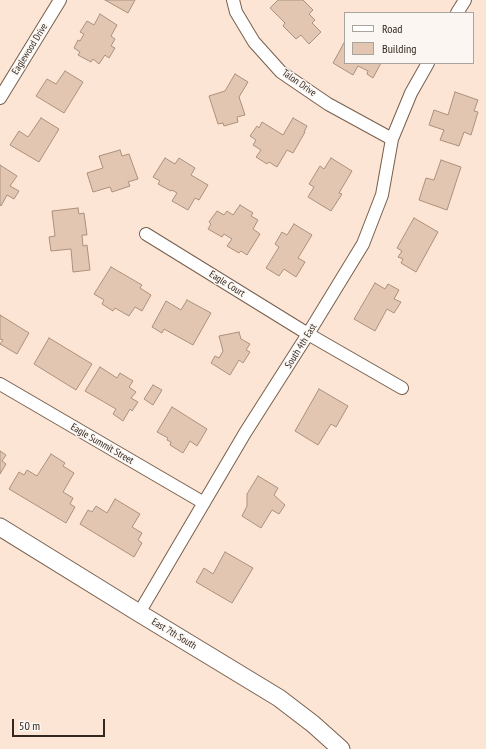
<!DOCTYPE html>
<html>
<head>
<meta charset="utf-8">
<style>
  body { margin:0 }
  #map { position:relative; width:486px; height:749px; overflow:hidden; background:#fce5d4; font-family:"PT Sans Narrow",sans-serif }
  canvas { display:block }
  .legend { position:absolute; left:344px; top:12px; width:130px; height:52px; box-sizing:border-box; background:#fbf6f1; border:1px solid #aba49d; margin:0; padding:5px 7px; list-style:none; font-size:12px; color:#322820 }
  .legend li { display:flex; align-items:center; gap:8px; height:20px }
  .legend b { width:20px; border:1px solid #aba49d }
  .scale { position:absolute; left:12px; top:719px; width:93px; height:18px; box-sizing:border-box; border:2px solid #322820; border-top:0; padding-left:5px; font-size:12px; line-height:14px; white-space:nowrap; color:#322820; -webkit-text-stroke:3px #fbf6f1; paint-order:stroke }
</style>
</head>
<body>
<div id="map">
<canvas width="486" height="749"></canvas>
<ul class="legend">
<li><b style="height:5px;background:#fff"></b>Road</li>
<li><b style="height:11px;background:#e2c6b2"></b>Building</li>
</ul>
<div class="scale">50 m</div>
</div>
<script>
const c = document.querySelector('canvas').getContext('2d');
c.lineJoin = 'round';
function fill(path, color) { c.fillStyle = color; c.fill(path, 'evenodd'); }
const poly = rows => new Path2D(rows.map(r => 'M' + r).join(''));
function trace(path, color, width, dash) { c.strokeStyle = color; c.lineWidth = width; c.lineCap = dash ? 'butt' : 'round'; c.setLineDash(dash || []); c.stroke(path); }
function drawText(font, color, halo, rows, align = 'center') {
  c.font = font + ' "PT Sans Narrow",sans-serif'; c.lineWidth = 3; c.setLineDash([]); c.textBaseline = 'middle'; c.strokeStyle = halo; c.fillStyle = color; for (const [text, x, y, turn = 0] of rows) {
    c.save(); c.translate(x, y); c.rotate((+turn || 0) * Math.PI / 180); c.textAlign = isNaN(turn) ? turn : align; if (halo) c.strokeText(text, 0, 0); c.fillText(text, 0, 0); c.restore();
  }
}
const building = poly([
  [105,0,135,0,128,13,105,0],
  [278,0,303,0,313,10,309,14,315,20,312,23,321,32,309,44,301,35,296,39,283,26,285,23,270,8,278,0],
  [100,14,117,25,111,36,115,39,111,46,115,48,109,58,105,55,99,64,93,59,91,62,78,55,80,52,74,48,78,40,80,41,84,34,80,32,87,21,94,25,100,14],
  [345,41,345,63,381,63,373,78,367,74,368,71,358,66,353,75,333,63,345,41],
  [65,71,83,82,64,113,36,96,47,79,56,84,65,71],
  [235,74,248,82,239,97,245,115,237,117,238,122,224,126,223,123,218,124,209,96,225,91,235,74],
  [455,92,478,100,474,111,478,112,471,135,464,132,459,146,440,140,444,130,429,125,434,110,448,115,455,92],
  [41,118,59,129,39,162,10,145,19,131,28,137,41,118],
  [293,118,307,126,304,132,305,132,293,153,287,150,277,167,269,162,267,164,256,157,261,150,253,145,256,140,250,136,257,126,259,128,262,122,283,135,293,118],
  [120,150,122,156,129,154,138,179,128,182,130,186,112,192,110,187,93,192,87,173,103,168,99,156,120,150],
  [165,158,175,164,179,158,195,168,191,175,208,185,199,200,195,198,188,210,172,201,177,193,172,190,171,191,158,184,160,181,153,177,165,158],
  [331,158,352,171,339,193,342,194,331,211,308,197,314,187,309,184,320,166,324,169,331,158],
  [441,160,461,167,447,210,419,200,426,178,434,180,441,160],
  [0,165,17,176,10,186,19,191,14,199,7,195,1,206,0,205,0,165],
  [240,205,253,213,251,216,258,220,253,229,260,234,247,255,241,251,239,253,227,246,232,239,224,234,222,237,208,229,211,224,209,222,217,211,224,215,227,211,233,215,240,205],
  [78,208,79,214,84,213,87,235,82,235,83,246,87,245,90,270,73,272,71,249,51,251,49,237,55,236,52,211,78,208],
  [414,218,438,232,416,272,401,263,403,259,398,257,402,251,397,248,414,218],
  [294,224,312,235,298,258,305,262,296,277,284,269,279,276,266,268,279,247,275,244,282,232,287,235,294,224],
  [111,267,142,285,140,288,151,295,142,311,135,307,129,316,115,308,113,311,102,304,104,300,94,294,111,267],
  [375,283,385,289,388,284,399,290,394,299,401,302,394,313,387,309,375,331,354,319,375,283],
  [187,300,211,313,193,345,164,329,162,333,152,327,166,301,181,310,187,300],
  [0,315,29,333,17,354,0,344,3,340,0,339,0,315],
  [239,332,241,339,250,344,246,350,250,352,243,363,239,360,230,375,211,363,215,356,219,358,223,351,219,336,239,332],
  [49,338,92,364,76,390,34,364,49,338],
  [100,367,117,378,120,373,133,381,129,387,136,392,131,398,138,402,132,411,130,409,123,421,113,414,116,409,85,391,100,367],
  [153,385,162,390,153,405,144,399,153,385],
  [319,389,348,406,336,427,331,424,318,445,295,431,319,389],
  [172,407,207,429,197,446,190,441,183,453,170,445,171,442,167,440,168,438,157,432,172,407],
  [0,451,6,455,2,461,6,464,0,474,0,451],
  [51,454,65,463,63,466,74,473,63,492,73,498,70,504,75,507,66,523,9,489,19,472,24,475,27,470,37,476,51,454],
  [258,476,278,488,274,495,285,505,279,514,272,510,261,528,242,516,247,506,247,494,258,476],
  [115,499,140,514,132,527,142,533,138,540,142,543,134,557,80,524,88,510,92,512,96,506,107,513,115,499],
  [225,552,253,568,232,603,196,582,204,568,213,574,225,552]
]);
const street = poly([
  [233,0,236,12,254,42,281,72,328,104,392,139],
  [457,13,465,0],
  [0,98,60,0],
  [146,234,308,334,402,388],
  [0,384,204,503],
  [139,613,245,433,308,334,363,244,382,195,392,139,411,93,428,63]
]);
const secondary = poly([
  [0,527,139,613,279,698,313,724,341,749]
]);
const streetNames = [
  ["Eaglewood Drive",30,49,-58],
  ["Talon Drive",299,83,35],
  ["Eagle Court",227,284,32],
  ["South 4th East",301,346,-58],
  ["Eagle Summit Street",102,444,30],
  ["East 7th South",174,634,31]
];
fill(building, '#e2c6b2');
trace(building, '#ab917d', 1);
trace(street, '#785f4d', 14);
trace(secondary, '#785f4d', 19);
trace(street, '#fff', 12);
trace(secondary, '#fff', 17);
drawText('10px', '#322820', '#fbf6f1', streetNames);
</script>
</body>
</html>
